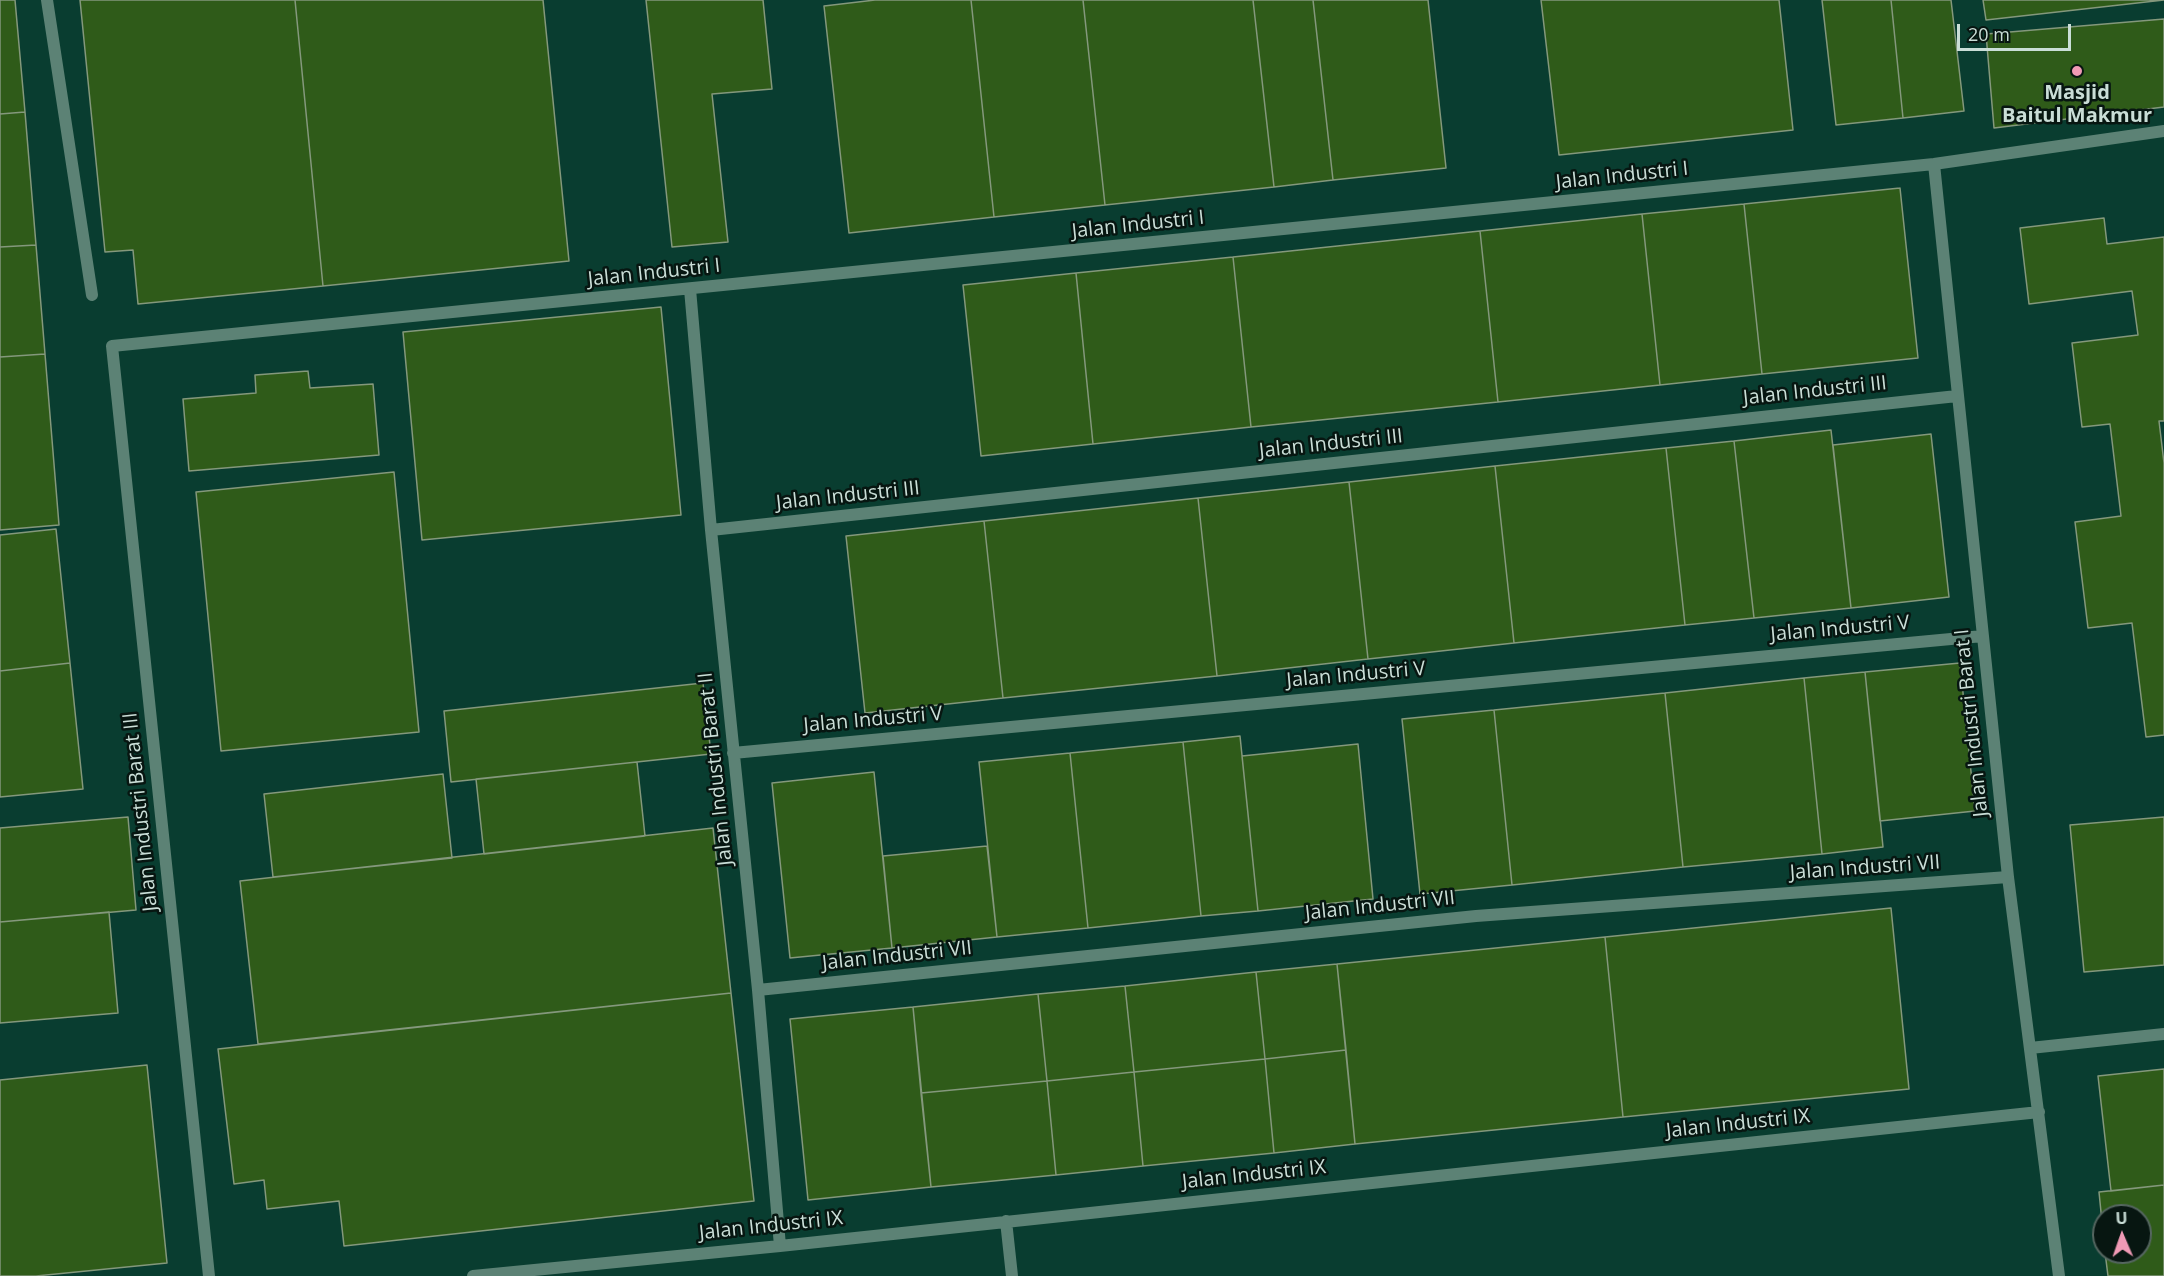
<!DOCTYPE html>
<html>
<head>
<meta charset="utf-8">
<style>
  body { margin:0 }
  #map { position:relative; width:2164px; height:1276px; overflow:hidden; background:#0b3227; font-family:"Open Sans",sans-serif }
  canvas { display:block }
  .north { position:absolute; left:2092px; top:1204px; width:60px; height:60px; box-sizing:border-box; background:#071611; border:2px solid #556660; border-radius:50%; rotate:358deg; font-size:16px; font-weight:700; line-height:24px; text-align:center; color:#caded7 }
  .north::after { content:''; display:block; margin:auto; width:21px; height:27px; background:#f09ab5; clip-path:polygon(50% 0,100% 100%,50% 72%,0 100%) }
  .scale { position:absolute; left:1957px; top:24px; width:114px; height:27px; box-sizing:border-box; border:3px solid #caded7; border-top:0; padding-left:8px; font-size:18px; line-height:21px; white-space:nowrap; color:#caded7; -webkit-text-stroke:4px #071611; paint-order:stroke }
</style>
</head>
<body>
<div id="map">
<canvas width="2164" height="1276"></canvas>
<div class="north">U</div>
<div class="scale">20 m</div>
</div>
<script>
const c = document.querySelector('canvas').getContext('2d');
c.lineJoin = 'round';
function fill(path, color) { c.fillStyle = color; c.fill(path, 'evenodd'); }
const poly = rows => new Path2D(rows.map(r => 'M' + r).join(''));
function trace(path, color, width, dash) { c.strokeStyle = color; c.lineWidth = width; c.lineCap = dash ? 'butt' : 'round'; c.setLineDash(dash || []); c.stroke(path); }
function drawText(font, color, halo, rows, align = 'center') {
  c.font = font + ' "Open Sans",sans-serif'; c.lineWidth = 5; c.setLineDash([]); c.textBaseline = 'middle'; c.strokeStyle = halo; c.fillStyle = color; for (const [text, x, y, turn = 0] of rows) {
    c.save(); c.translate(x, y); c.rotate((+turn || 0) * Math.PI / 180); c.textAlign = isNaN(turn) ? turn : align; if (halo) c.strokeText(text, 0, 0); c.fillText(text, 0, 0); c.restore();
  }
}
const built = poly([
  [0,0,2164,0,2164,1276,0,1276],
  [2104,1216,2140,1216,2140,1252,2104,1252]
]);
const building = poly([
  [0,0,15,0,25,112,0,114,0,0],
  [80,0,295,0,323,286,138,304,133,250,105,252,80,0],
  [295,0,543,0,569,261,323,286,295,0],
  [646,0,763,0,772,89,712,94,728,242,672,247,646,0],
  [875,0,971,0,994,217,849,233,824,6,875,0],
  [971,0,1083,0,1105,205,994,217,971,0],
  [1083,0,1253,0,1274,187,1105,205,1083,0],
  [1253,0,1313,0,1333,180,1274,187,1253,0],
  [1313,0,1428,0,1446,168,1333,180,1313,0],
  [1541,0,1779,0,1793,130,1559,155,1541,0],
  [1822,0,1891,0,1903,118,1836,125,1822,0],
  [1891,0,1951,0,1964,111,1903,118,1891,0],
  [1983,0,2164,0,1986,20,1983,0],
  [2164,19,2164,107,1994,128,1986,34,2164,19],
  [25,112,36,245,0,247,0,114,25,112],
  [1900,188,1918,358,1762,374,1744,204,1900,188],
  [1744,204,1762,374,1660,385,1642,214,1744,204],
  [1642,214,1660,385,1498,402,1480,231,1642,214],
  [2104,218,2107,244,2164,237,2164,421,2159,421,2164,463,2164,735,2146,737,2132,623,2088,628,2075,522,2121,516,2110,424,2082,427,2072,343,2138,335,2132,291,2029,304,2020,228,2104,218],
  [1480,231,1498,402,1251,427,1233,257,1480,231],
  [36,245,45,354,0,357,0,247,36,245],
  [1233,257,1251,427,1093,444,1076,273,1233,257],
  [1076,273,1093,444,981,456,963,285,1076,273],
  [661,307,681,515,422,540,403,332,661,307],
  [45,354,59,525,0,530,0,357,45,354],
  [308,371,310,388,373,384,379,455,189,471,183,399,256,393,255,375,308,371],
  [1831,430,1851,608,1754,618,1734,441,1831,430],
  [1931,434,1949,597,1851,608,1833,445,1931,434],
  [1734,441,1754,618,1685,625,1666,448,1734,441],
  [1666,448,1685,625,1514,643,1495,466,1666,448],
  [1495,466,1514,643,1368,659,1349,482,1495,466],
  [394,472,419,732,221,751,196,492,394,472],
  [1349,482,1368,659,1217,676,1198,498,1349,482],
  [1198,498,1217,676,1003,698,984,521,1198,498],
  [984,521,1003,698,865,713,846,536,984,521],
  [56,529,70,663,0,671,0,535,56,529],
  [70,663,83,789,0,797,0,671,70,663],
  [1960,663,1975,811,1880,821,1865,672,1960,663],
  [1865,672,1883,847,1822,854,1804,678,1865,672],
  [1804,678,1822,854,1683,867,1665,693,1804,678],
  [703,683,711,754,451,782,444,711,703,683],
  [1665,693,1683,867,1512,885,1494,710,1665,693],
  [1494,710,1512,885,1420,894,1402,719,1494,710],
  [1240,736,1258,911,1201,916,1183,742,1240,736],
  [1183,742,1201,916,1088,928,1070,753,1183,742],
  [1358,744,1373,899,1258,911,1242,756,1358,744],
  [1070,753,1088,928,997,937,979,762,1070,753],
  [637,762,645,836,484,854,476,779,637,762],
  [874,772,892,948,790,958,772,783,874,772],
  [443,774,452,858,273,877,264,794,443,774],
  [128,817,136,910,0,922,0,828,128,817],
  [2164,817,2164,965,2084,972,2070,825,2164,817],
  [713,828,731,993,258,1044,240,881,713,828],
  [987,846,997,937,892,948,883,856,987,846],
  [1891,908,1909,1089,1623,1117,1605,937,1891,908],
  [109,912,118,1013,0,1023,0,922,109,912],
  [1605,937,1623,1117,1355,1144,1337,964,1605,937],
  [1337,964,1346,1050,1265,1059,1256,972,1337,964],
  [1256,972,1265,1059,1134,1072,1125,986,1256,972],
  [1125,986,1134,1072,1047,1081,1038,994,1125,986],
  [731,993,754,1201,344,1246,339,1201,267,1209,264,1180,234,1184,218,1049,731,993],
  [1038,994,1047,1081,921,1093,913,1007,1038,994],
  [913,1007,931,1187,808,1200,790,1019,913,1007],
  [1346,1050,1355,1144,1274,1153,1265,1059,1346,1050],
  [1265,1059,1274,1153,1143,1166,1134,1072,1265,1059],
  [147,1065,167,1263,36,1276,0,1276,0,1080,147,1065],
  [2164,1069,2164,1185,2111,1191,2098,1076,2164,1069],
  [1134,1072,1143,1166,1056,1175,1047,1081,1134,1072],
  [1047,1081,1056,1175,931,1187,921,1093,1047,1081],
  [2164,1185,2164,1276,2108,1276,2105,1252,2140,1252,2140,1216,2104,1216,2104,1242,2099,1192,2164,1185]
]);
const lane = poly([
  [47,0,92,295],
  [1934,164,2008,877,2059,1276],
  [690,289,711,530,758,990,780,1246],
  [711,530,1957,396],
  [733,753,1983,636],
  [758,990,1476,916,2008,877],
  [2030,1048,2164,1034],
  [1006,1221,1012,1276],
  [209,1276,112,346,1934,164,2164,131],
  [473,1276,780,1246,2039,1112]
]);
const markers = [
  [2077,71,6,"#f09ab5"]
];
const poiNames = [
  ["Masjid",2077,93],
  ["Baitul Makmur",2077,116]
];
const streetNames = [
  ["Jalan Industri I",1622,176,-6],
  ["Jalan Industri I",1138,225,-6],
  ["Jalan Industri I",654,273,-6],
  ["Jalan Industri III",1815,391,-6],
  ["Jalan Industri III",1331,444,-6],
  ["Jalan Industri III",848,496,-6],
  ["Jalan Industri V",1840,629,-5],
  ["Jalan Industri V",1356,675,-5],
  ["Jalan Industri V",873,720,-5],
  ["Jalan Industri Barat I",1972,723,-96],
  ["Jalan Industri Barat II",716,769,-96],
  ["Jalan Industri Barat III",141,812,-96],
  ["Jalan Industri VII",1865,868,-4],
  ["Jalan Industri VII",1380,906,-6],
  ["Jalan Industri VII",897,956,-6],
  ["Jalan Industri IX",1738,1124,-6],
  ["Jalan Industri IX",1254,1175,-6],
  ["Jalan Industri IX",771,1226,-6]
];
fill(built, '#093d30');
fill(building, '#2f5b19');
trace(building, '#84987c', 1.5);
trace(lane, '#5c8275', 12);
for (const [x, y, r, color] of markers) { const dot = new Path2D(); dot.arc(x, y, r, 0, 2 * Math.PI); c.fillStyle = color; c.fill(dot); trace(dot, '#071611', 2); }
drawText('bold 20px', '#caded7', '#071611', poiNames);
drawText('20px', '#caded7', '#071611', streetNames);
</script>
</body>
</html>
